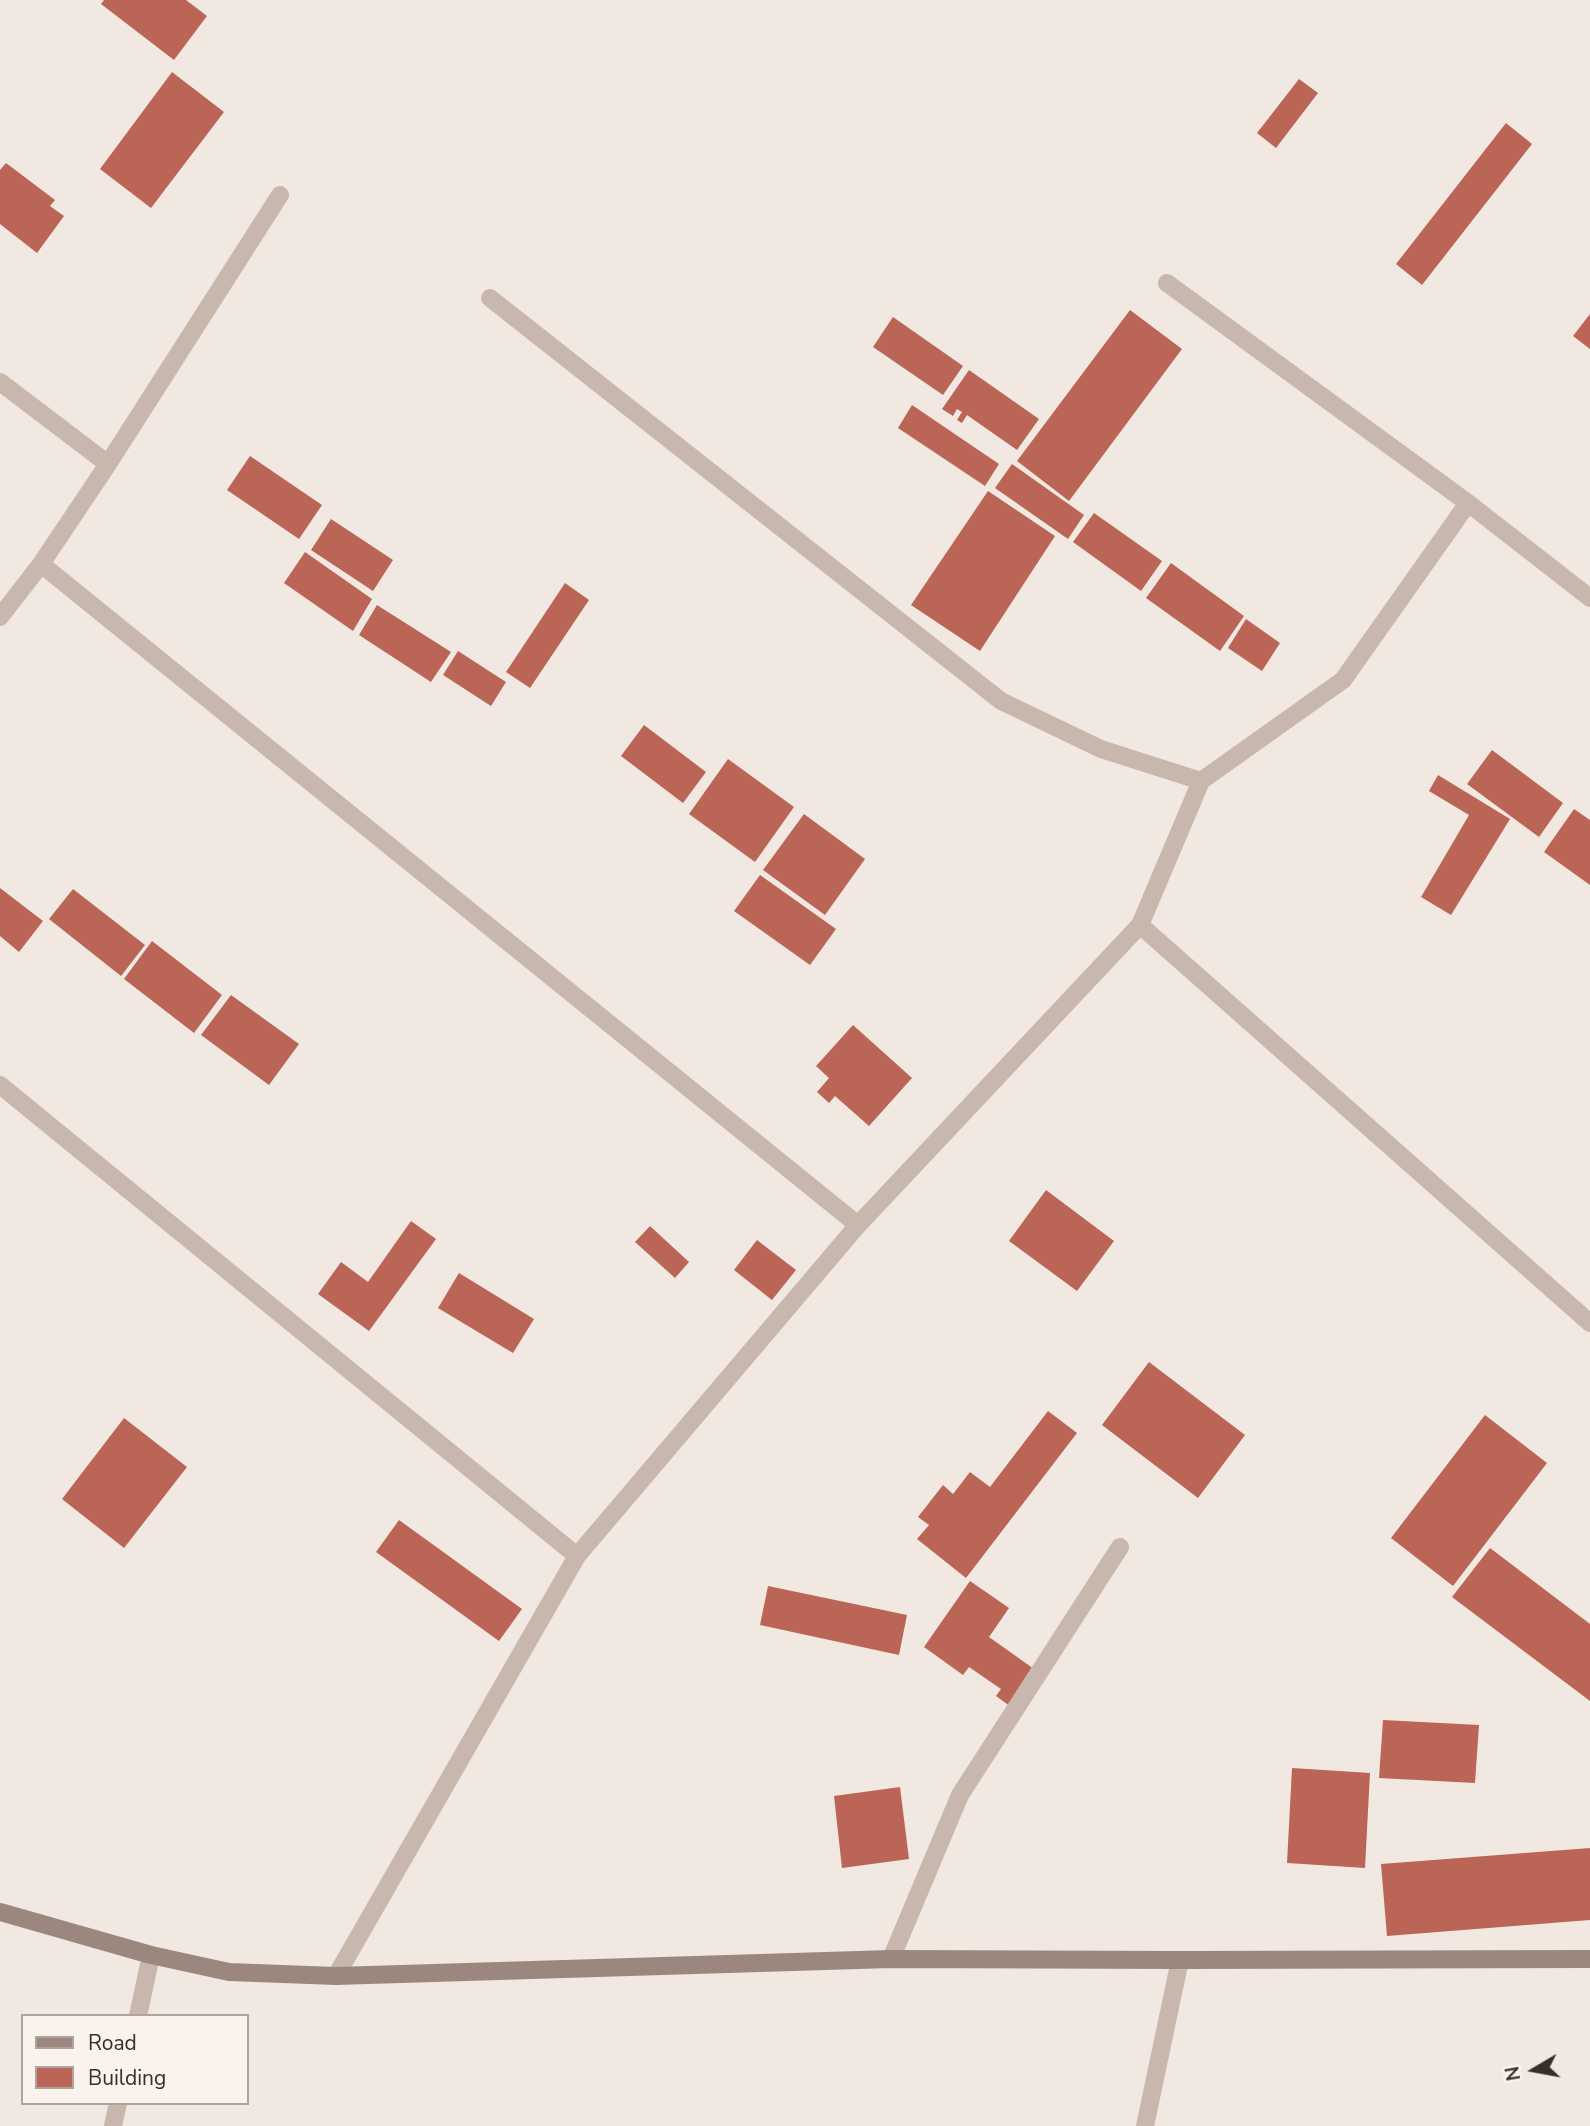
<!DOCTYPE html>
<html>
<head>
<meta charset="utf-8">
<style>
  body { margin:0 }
  #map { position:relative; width:1590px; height:2126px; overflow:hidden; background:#f1e8e1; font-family:"Nunito Sans",sans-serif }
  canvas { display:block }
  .legend { position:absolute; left:21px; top:2014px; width:228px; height:91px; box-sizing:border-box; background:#f9f2ed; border:2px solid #aba49f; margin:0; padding:9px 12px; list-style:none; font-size:21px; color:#372e2b }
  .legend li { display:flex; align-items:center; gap:14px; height:35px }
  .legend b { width:35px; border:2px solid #aba49f }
  .north { position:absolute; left:1499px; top:2035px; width:70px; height:70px; -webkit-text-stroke:5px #f9f2ed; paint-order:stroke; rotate:260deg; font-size:19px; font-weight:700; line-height:28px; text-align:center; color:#372e2b }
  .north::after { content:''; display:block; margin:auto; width:24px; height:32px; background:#372e2b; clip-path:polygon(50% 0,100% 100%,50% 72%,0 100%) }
</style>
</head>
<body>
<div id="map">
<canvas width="1590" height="2126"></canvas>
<ul class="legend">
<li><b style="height:9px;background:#9c877f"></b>Road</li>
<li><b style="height:19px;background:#ba6555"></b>Building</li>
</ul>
<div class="north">N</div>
</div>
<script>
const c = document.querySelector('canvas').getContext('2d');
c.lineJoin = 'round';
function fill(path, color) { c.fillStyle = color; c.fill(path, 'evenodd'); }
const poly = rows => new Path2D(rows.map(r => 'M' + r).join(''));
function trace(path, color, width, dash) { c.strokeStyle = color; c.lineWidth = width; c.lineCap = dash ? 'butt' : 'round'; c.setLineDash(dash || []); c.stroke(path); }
const building = poly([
  [104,0,186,0,207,16,174,60,101,4],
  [172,72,224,112,151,208,100,169],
  [1299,79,1318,93,1276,148,1257,133],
  [1506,123,1532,144,1422,285,1396,264],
  [6,163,55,200,50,206,64,216,37,253,0,224,0,170],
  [1130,310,1182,349,1069,501,1017,461],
  [1590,314,1590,349,1573,336],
  [893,317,963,366,943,395,873,347],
  [969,370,1039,419,1017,450,967,415,962,423,957,420,962,412,957,409,953,416,942,409],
  [912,405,999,464,985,486,898,428],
  [250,456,322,505,299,539,227,490],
  [1012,464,1084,515,1068,539,995,488],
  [988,491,1055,536,980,651,911,605],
  [1094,513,1162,561,1141,591,1073,542],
  [331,519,393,560,373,591,311,550],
  [305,552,372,599,353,631,284,583],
  [1171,563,1244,616,1220,651,1146,598],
  [565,583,589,600,530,688,506,672],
  [377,605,451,652,431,682,359,635],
  [1246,619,1280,643,1262,671,1228,648],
  [458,651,506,682,491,706,443,675],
  [644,725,706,772,683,803,621,756],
  [1492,750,1563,803,1539,837,1467,784],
  [728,759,794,807,755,862,689,814],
  [1438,775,1510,819,1451,915,1421,897,1469,815,1429,791],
  [1574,809,1590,820,1590,885,1544,852],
  [804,814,865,859,825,915,763,870],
  [760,875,836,929,810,965,734,911],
  [0,888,43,921,19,952,0,936],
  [73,889,145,945,121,976,49,919],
  [152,941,222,995,194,1033,124,979],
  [231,995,299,1044,269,1085,201,1035],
  [853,1025,912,1078,869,1126,835,1096,829,1103,817,1092,829,1078,816,1066],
  [1046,1190,1114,1241,1077,1291,1009,1241],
  [411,1221,436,1239,369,1331,318,1294,341,1262,368,1282],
  [650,1226,689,1262,675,1278,635,1242],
  [757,1240,796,1270,772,1300,734,1270],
  [459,1273,534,1319,513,1353,438,1308],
  [1149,1362,1245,1435,1198,1498,1102,1425],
  [1048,1411,1077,1433,966,1578,917,1539,929,1525,918,1517,943,1485,953,1494,970,1472,990,1487],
  [1485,1415,1547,1463,1453,1586,1391,1538],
  [124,1418,187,1467,124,1548,62,1499],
  [399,1520,522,1609,499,1641,376,1552],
  [1490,1548,1590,1624,1590,1701,1452,1597],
  [970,1581,1009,1608,989,1637,1034,1669,1018,1712,996,1696,1001,1689,969,1667,963,1675,924,1647],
  [768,1586,907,1615,899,1655,760,1625],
  [1383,1720,1479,1725,1475,1783,1379,1778],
  [1292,1768,1370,1773,1365,1868,1287,1863],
  [900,1787,909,1859,842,1868,834,1796],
  [1590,1848,1590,1920,1387,1936,1381,1864]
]);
const street = poly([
  [1167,283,1468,503,1590,598],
  [490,298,1001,701,1101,749,1201,781],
  [0,382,108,464],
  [41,564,858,1225],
  [0,617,41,564,108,464,280,195],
  [1140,925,1590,1323],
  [0,1085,577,1556],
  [891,1959,960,1795,1120,1547],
  [336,1976,577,1556,858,1225,1140,925,1201,781,1343,680,1468,503],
  [138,2016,151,1955],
  [113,2126,118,2103],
  [1145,2126,1180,1960]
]);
const secondary = poly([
  [0,1912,151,1955,229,1972,336,1976,891,1959,1180,1960,1590,1959]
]);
fill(building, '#ba6555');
trace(street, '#c8b7ad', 18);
trace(secondary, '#9c877f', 18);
</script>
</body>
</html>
